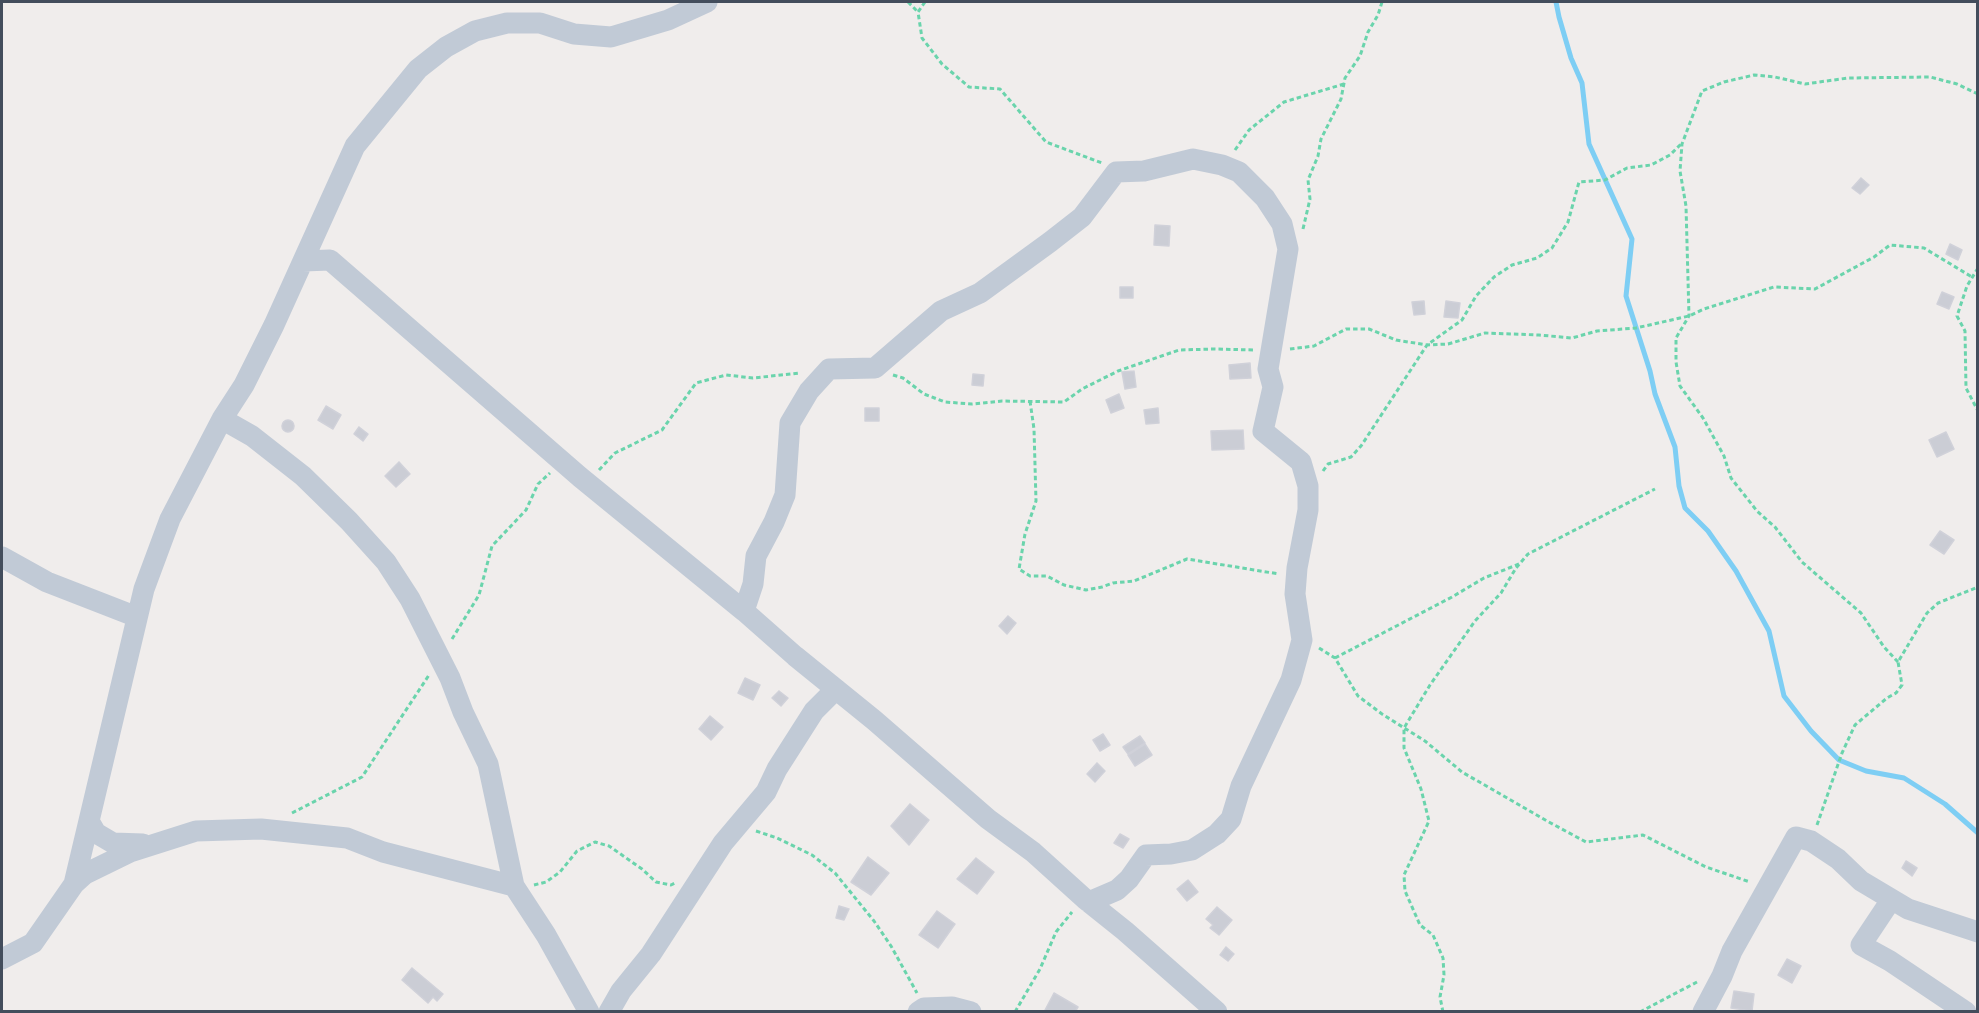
<!DOCTYPE html>
<html>
<head>
<meta charset="utf-8">
<style>
  body { margin:0 }
  #map { position:relative; width:1979px; height:1013px; overflow:hidden; background:#f0edec; font-family:Poppins,sans-serif }
  canvas { display:block }
  .frame { position:absolute; inset:0; border:3px solid #434d5c; pointer-events:none }
</style>
</head>
<body>
<div id="map">
<canvas width="1979" height="1013"></canvas>
<div class="frame"></div>
</div>
<script>
const c = document.querySelector('canvas').getContext('2d');
c.lineJoin = 'round';
const poly = rows => new Path2D(rows.map(r => 'M' + r).join(''));
function trace(path, color, width, dash) { c.strokeStyle = color; c.lineWidth = width; c.lineCap = dash ? 'butt' : 'round'; c.setLineDash(dash || []); c.stroke(path); }
function fill(path, color) { c.fillStyle = color; c.fill(path, 'evenodd'); }
const stream = poly([
  [1556,2,1559,17,1571,58,1582,83,1589,144,1632,239,1626,296,1650,371,1655,394,1675,447,1679,486,1685,508,1708,531,1736,571,1769,631,1784,696,1811,731,1839,760,1866,771,1904,778,1945,804,1978,833]
]);
const building = poly([
  [1861,178,1869,185,1860,194,1852,188,1861,178],
  [1155,225,1170,226,1169,246,1154,245,1155,225],
  [1950,244,1962,250,1958,260,1946,254,1950,244],
  [1120,287,1133,287,1133,298,1120,298,1120,287],
  [1942,292,1954,297,1949,309,1937,304,1942,292],
  [1424,301,1425,314,1414,315,1412,302,1424,301],
  [1446,301,1460,303,1458,318,1444,317,1446,301],
  [1250,363,1251,378,1230,379,1229,365,1250,363],
  [1134,371,1136,387,1125,389,1122,372,1134,371],
  [973,374,984,375,983,386,972,385,973,374],
  [1119,394,1124,408,1111,413,1106,400,1119,394],
  [326,406,341,415,333,429,318,420,326,406],
  [865,408,879,408,879,421,865,421,865,408],
  [1158,408,1159,423,1146,424,1144,410,1158,408],
  '282 426a6 6 0 1 1 12 0a6 6 0 1 1-12 0Z',
  [359,427,368,434,363,441,354,434,359,427],
  [1243,430,1244,449,1212,450,1211,431,1243,430],
  [1946,432,1954,449,1937,457,1929,440,1946,432],
  [399,462,410,474,396,487,385,476,399,462],
  [1940,531,1954,540,1944,554,1930,545,1940,531],
  [1008,616,1016,623,1007,634,999,626,1008,616],
  [745,678,760,685,753,700,738,693,745,678],
  [779,691,788,698,781,706,772,698,779,691],
  [710,716,723,727,711,740,699,729,710,716],
  [1103,734,1110,745,1100,751,1093,740,1103,734],
  [1140,736,1145,743,1128,754,1123,747,1140,736],
  [1145,744,1152,755,1135,766,1128,755,1145,744],
  [1097,763,1105,771,1095,782,1087,774,1097,763],
  [910,804,929,820,909,845,891,826,910,804],
  [1120,834,1129,839,1123,848,1114,843,1120,834],
  [868,857,889,873,871,895,851,882,868,857],
  [976,858,994,872,977,894,957,879,976,858],
  [1906,861,1917,868,1912,876,1902,868,1906,861],
  [1188,880,1198,892,1187,901,1177,889,1188,880],
  [839,906,849,909,844,920,836,918,839,906],
  [1217,907,1232,920,1219,935,1210,928,1213,925,1206,919,1217,907],
  [937,911,955,924,938,948,919,935,937,911],
  [1226,947,1234,954,1228,961,1220,955,1226,947],
  [1787,959,1801,966,1792,983,1778,975,1787,959],
  [412,968,443,994,437,1001,433,997,428,1003,402,980,412,968],
  [1734,991,1754,994,1752,1011,1731,1008,1734,991],
  [1054,993,1078,1007,1075,1012,1044,1012,1054,993]
]);
const path = poly([
  [908,2,918,12],
  [925,2,918,12,922,38,942,64,969,87,1000,89,1046,142,1102,163],
  [1235,150,1249,130,1284,102,1344,84],
  [1303,229,1310,199,1308,180,1318,156,1321,139,1341,99,1345,78,1360,56,1368,32,1378,15,1382,2],
  [1978,268,1967,286,1957,316,1965,331,1966,388,1978,411],
  [1290,349,1314,346,1346,329,1369,329,1396,340,1427,345,1448,344,1485,333,1539,335,1572,338,1597,331,1636,328,1689,316,1704,309,1774,287,1815,289,1874,257,1890,245,1924,248,1972,277],
  [893,375,903,378,924,394,945,402,972,404,1002,401,1064,402,1082,389,1118,371,1179,350,1214,349,1254,350],
  [1030,401,1034,429,1036,501,1025,534,1019,569,1030,576,1047,576,1064,585,1086,590,1102,587,1113,583,1134,581,1187,559,1279,574],
  [599,470,615,453,662,430,696,383,726,375,753,378,800,373],
  [1323,471,1328,464,1351,457,1361,446,1427,345,1462,320,1476,296,1494,277,1512,265,1537,258,1552,248,1568,222,1579,182,1605,180,1627,168,1651,165,1670,155,1681,144],
  [452,639,479,595,492,546,526,510,538,484,550,473],
  [1319,648,1335,658,1358,696,1382,714,1425,741,1462,772,1547,821,1586,842,1643,835,1706,867,1750,882],
  [1335,658,1452,597,1484,578,1519,564],
  [1898,662,1884,647,1861,613,1802,562,1775,527,1757,511,1731,478,1724,456,1703,418,1680,386,1676,362,1676,338,1689,316,1686,206,1680,171,1682,144,1702,91,1724,82,1754,75,1775,77,1805,84,1848,78,1930,77,1957,84,1978,94],
  [292,813,362,777,429,675],
  [1817,825,1842,753,1855,725,1887,698,1896,693,1902,685,1898,662,1927,613,1938,603,1978,587],
  [756,831,777,838,812,855,835,873,874,921,891,946,917,993],
  [534,885,546,882,560,872,577,851,595,842,609,846,642,869,656,882,671,885,675,883],
  [1015,1012,1040,969,1056,932,1072,912],
  [1443,1012,1440,997,1444,975,1443,958,1433,935,1420,925,1405,891,1404,875,1429,821,1421,789,1404,748,1404,728,1430,685,1475,621,1501,593,1516,568,1528,554,1655,489],
  [1640,1012,1697,982]
]);
const minor = poly([
  [303,261,330,260,580,477,744,611],
  [222,419,252,436,303,476,349,521,386,562,410,599,450,678,463,712,488,764,514,886],
  [2,557,47,582,137,617],
  [89,821,96,833,113,843,143,844],
  [74,884,144,589,170,519,222,419,244,385,274,325,355,146,418,69,446,47,475,31,507,23,540,23,574,34,611,37,668,20,707,2],
  [1891,900,1861,945,1890,961,1966,1012],
  [1089,902,1117,890,1129,879,1146,855,1171,854,1192,850,1217,834,1231,819,1241,786,1291,680,1302,640,1295,594,1297,568,1308,510,1308,486,1301,462,1263,431,1273,387,1268,369,1288,249,1282,224,1265,198,1239,172,1222,165,1193,159,1144,171,1116,172,1082,217,1050,242,980,293,941,311,875,368,829,369,809,391,790,423,785,495,774,522,756,556,753,584,744,611,795,656,874,720,988,819,1033,852,1085,899,1125,931,1217,1012],
  [2,959,33,943,74,884,85,874,130,852,196,831,261,829,347,838,383,852,514,886,546,935,589,1012],
  [609,1012,621,991,651,954,723,843,766,792,777,769,814,711,836,689],
  [918,1012,924,1008,952,1007,971,1012],
  [1703,1012,1722,976,1732,951,1796,837,1811,841,1838,859,1861,881,1908,909,1978,932]
]);
trace(stream, '#7ecef4', 5);
fill(building, '#cbcdd5');
trace(building, '#d0d1d9', 1.5);
trace(path, '#6ad4ac', 3, [4.5, 3]);
trace(minor, '#c1cad6', 21);
</script>
</body>
</html>
